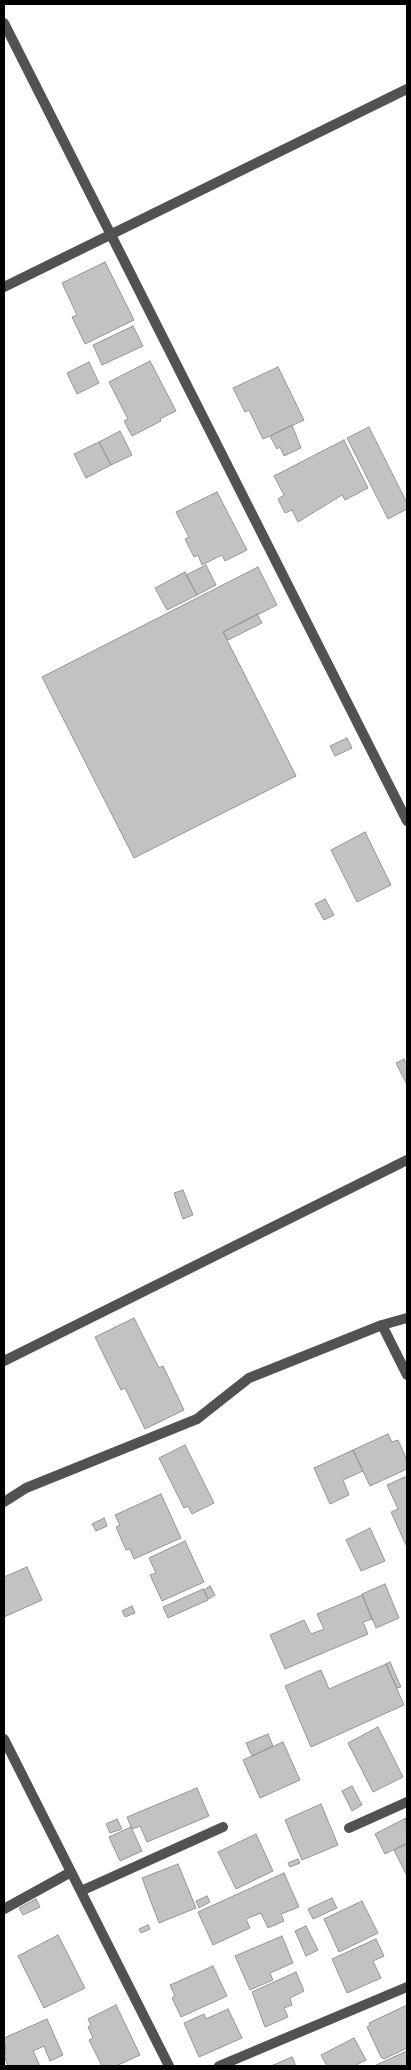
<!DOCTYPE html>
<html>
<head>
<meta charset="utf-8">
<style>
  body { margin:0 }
  #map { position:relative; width:411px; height:2070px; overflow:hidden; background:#fff; font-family:"Noto Sans",sans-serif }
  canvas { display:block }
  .frame { position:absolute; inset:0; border:5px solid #000; pointer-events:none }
</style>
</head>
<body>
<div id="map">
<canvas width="411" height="2070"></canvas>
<div class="frame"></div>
</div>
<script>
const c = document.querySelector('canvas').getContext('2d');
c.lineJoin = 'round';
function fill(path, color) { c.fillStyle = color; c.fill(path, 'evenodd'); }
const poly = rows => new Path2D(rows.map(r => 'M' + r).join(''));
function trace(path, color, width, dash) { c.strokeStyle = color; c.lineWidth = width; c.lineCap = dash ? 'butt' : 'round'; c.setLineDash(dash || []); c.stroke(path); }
const building = poly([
  [105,262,134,320,85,344,72,317,77,315,62,283,105,262],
  [133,326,143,346,102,365,93,345,133,326],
  [150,361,176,411,160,419,161,421,132,436,124,421,128,419,109,382,150,361],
  [89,362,99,383,77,394,67,373,89,362],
  [278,367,304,420,263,439,249,410,245,412,233,388,278,367],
  [292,425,301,448,284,456,280,447,277,449,270,436,292,425],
  [369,427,407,503,407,509,388,519,347,438,369,427],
  [120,431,132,455,111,465,99,442,120,431],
  [344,440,368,488,345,500,342,495,298,522,292,510,285,513,278,499,284,495,274,476,344,440],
  [99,442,111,465,86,478,74,454,99,442],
  [217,492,247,550,225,561,222,555,202,565,198,555,194,557,185,539,189,537,176,512,217,492],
  [206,565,216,585,197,595,186,575,206,565],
  [258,567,277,605,223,632,296,776,134,858,42,677,258,567],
  [185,572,197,595,167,610,155,588,185,572],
  [257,614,262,623,228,640,223,632,257,614],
  [347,738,352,748,335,756,330,746,347,738],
  [365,832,391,885,357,902,331,850,365,832],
  [325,899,334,915,324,920,315,904,325,899],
  [404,1059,407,1065,407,1085,396,1063,404,1059],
  [183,1190,193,1215,183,1219,174,1193,183,1190],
  [134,1318,159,1368,163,1366,184,1410,145,1429,125,1388,121,1390,95,1337,134,1318],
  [388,1434,392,1442,398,1440,407,1460,407,1469,370,1486,353,1450,388,1434],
  [185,1445,214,1503,192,1514,188,1506,184,1508,159,1458,185,1445],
  [353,1450,363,1471,343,1480,349,1495,330,1504,314,1468,353,1450],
  [407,1476,407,1545,406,1545,391,1512,398,1509,387,1485,407,1476],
  [161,1494,181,1538,134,1559,130,1549,126,1550,116,1527,120,1525,115,1515,161,1494],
  [104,1518,107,1526,96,1531,92,1524,104,1518],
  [370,1528,385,1561,361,1571,346,1540,370,1528],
  [185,1541,204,1582,162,1601,150,1575,156,1573,149,1558,185,1541],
  [27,1567,42,1600,4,1617,4,1577,27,1567],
  [385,1584,399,1618,376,1628,362,1594,385,1584],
  [210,1586,215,1595,209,1599,204,1590,210,1586],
  [203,1589,208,1600,168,1618,163,1607,203,1589],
  [362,1595,372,1619,363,1622,368,1634,285,1669,270,1635,304,1620,311,1634,324,1629,317,1614,362,1595],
  [132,1606,135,1613,125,1617,122,1611,132,1606],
  [390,1662,401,1687,397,1688,386,1664,390,1662],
  [386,1664,404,1705,311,1747,285,1686,321,1670,329,1689,386,1664],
  [378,1727,403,1777,373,1792,348,1743,378,1727],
  [268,1734,273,1746,252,1756,246,1743,268,1734],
  [283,1742,300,1780,260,1798,243,1760,283,1742],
  [352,1786,362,1805,352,1811,342,1791,352,1786],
  [197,1788,209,1816,147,1842,140,1826,132,1829,127,1817,197,1788],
  [321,1804,338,1845,302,1860,285,1820,321,1804],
  [406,1818,407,1843,385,1854,375,1834,406,1818],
  [117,1819,122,1829,110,1833,106,1824,117,1819],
  [131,1827,142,1851,120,1861,109,1837,131,1827],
  [256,1834,273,1871,236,1889,218,1852,256,1834],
  [407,1844,407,1876,394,1850,407,1844],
  [298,1859,300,1863,290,1867,288,1863,298,1859],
  [178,1864,196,1908,159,1923,142,1878,178,1864],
  [284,1873,299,1907,281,1914,284,1921,268,1928,261,1913,246,1919,250,1928,213,1945,198,1912,284,1873],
  [207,1896,210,1902,199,1908,196,1901,207,1896],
  [332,1898,337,1908,313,1919,308,1909,332,1898],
  [36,1899,40,1907,23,1915,19,1908,36,1899],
  [362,1901,378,1933,339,1952,324,1919,362,1901],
  [148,1925,150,1929,141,1933,139,1929,148,1925],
  [306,1926,318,1950,306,1956,295,1931,306,1926],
  [58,1935,85,1988,44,2008,18,1956,58,1935],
  [282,1936,293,1963,270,1973,273,1980,250,1990,235,1956,282,1936],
  [376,1939,384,1956,373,1961,381,1978,347,1993,332,1959,376,1939],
  [213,1966,227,1996,181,2017,172,1998,175,1996,170,1985,213,1966],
  [296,1972,304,1991,290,1998,292,2005,284,2008,288,2017,265,2027,252,1992,296,1972],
  [116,2005,140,2055,116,2066,102,2066,89,2040,93,2038,88,2027,91,2025,88,2019,116,2005],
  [407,2005,407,2048,384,2059,381,2057,367,2027,370,2025,369,2023,407,2005],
  [228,2009,242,2038,199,2057,184,2023,204,2014,206,2019,228,2009],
  [47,2019,63,2055,50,2061,44,2046,33,2051,40,2066,8,2066,4,2056,6,2052,4,2038,47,2019],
  [354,2038,366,2060,354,2066,327,2066,321,2055,354,2038],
  [407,2051,407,2066,376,2066,376,2065,407,2051],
  [292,2057,296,2066,271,2066,292,2057]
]);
const street = poly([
  [4,23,407,821],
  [4,287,407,89],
  [382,1325,407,1375],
  [4,1361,407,1160],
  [4,1502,26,1488,197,1419,249,1378,382,1325,407,1318],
  [4,1739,169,2066],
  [349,1828,407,1802],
  [81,1891,223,1827],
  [4,1909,71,1872],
  [219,2066,407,1987]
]);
fill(building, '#c2c2c2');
trace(building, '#969696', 1);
trace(street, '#525252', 10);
</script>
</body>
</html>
